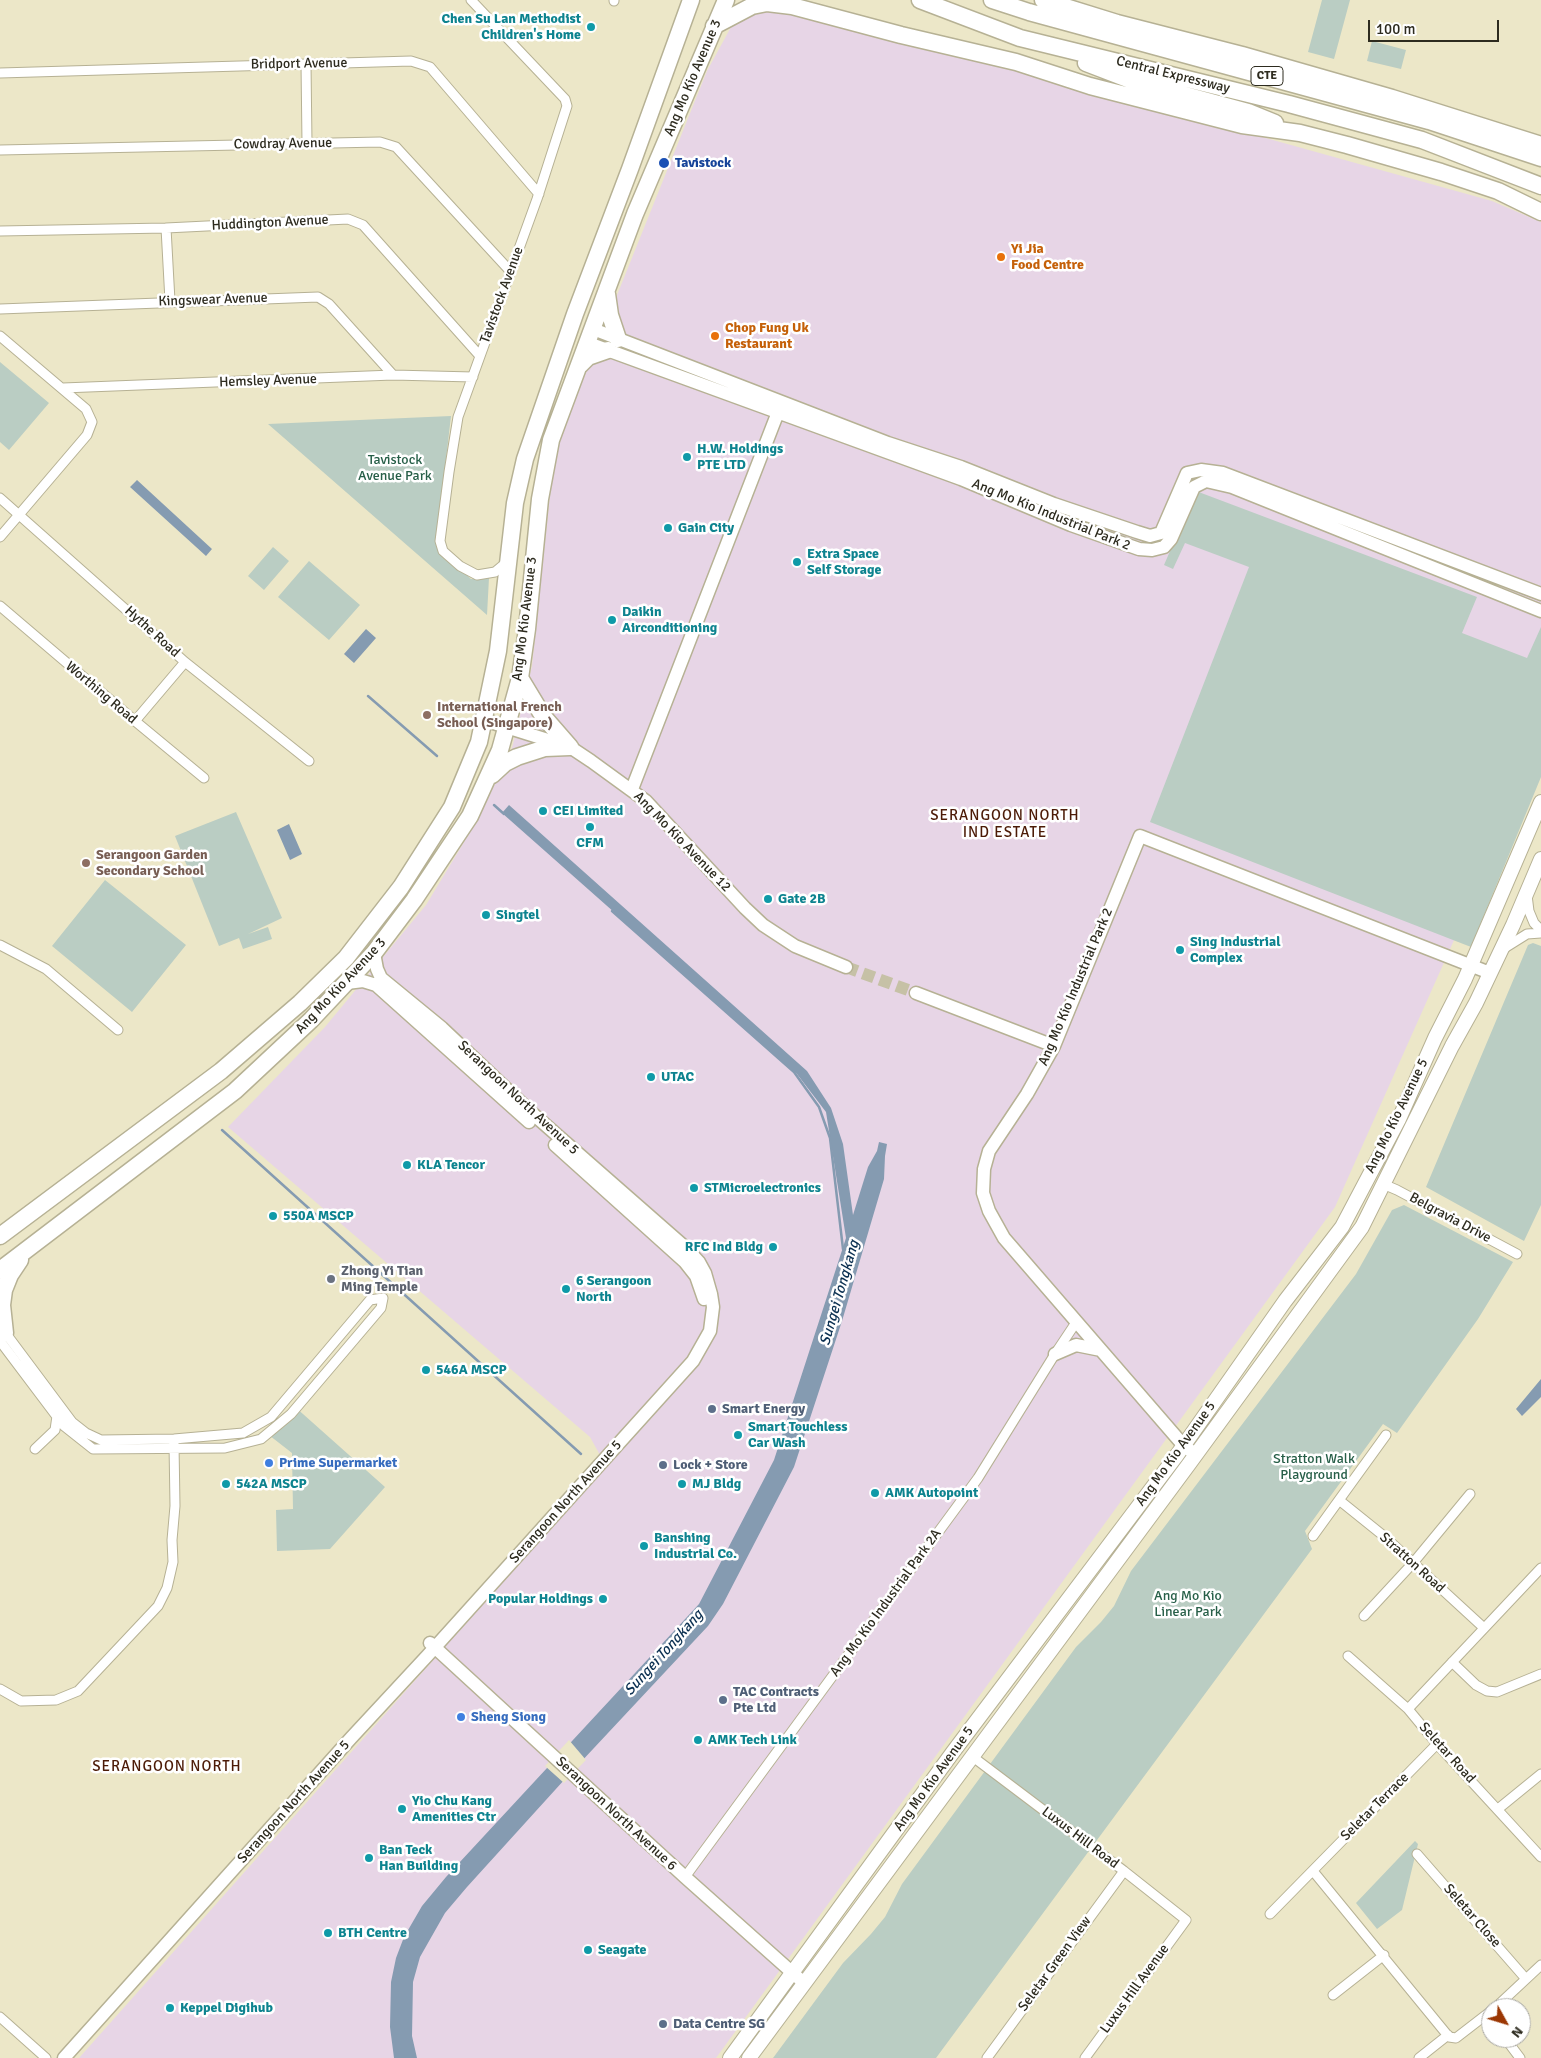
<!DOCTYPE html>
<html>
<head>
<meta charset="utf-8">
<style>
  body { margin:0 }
  #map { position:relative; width:1541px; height:2058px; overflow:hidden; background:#ece7c8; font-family:Signika,sans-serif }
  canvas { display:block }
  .north { position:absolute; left:1481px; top:1998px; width:50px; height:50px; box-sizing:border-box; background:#fff; border:1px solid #abaaa5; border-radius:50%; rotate:129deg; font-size:14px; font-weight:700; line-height:20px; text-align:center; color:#2d2b1f }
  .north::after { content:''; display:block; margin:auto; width:18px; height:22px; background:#9b3703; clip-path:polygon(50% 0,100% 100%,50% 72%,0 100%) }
  .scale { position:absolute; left:1368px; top:20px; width:131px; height:22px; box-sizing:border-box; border:2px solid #2d2b1f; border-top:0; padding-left:6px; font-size:15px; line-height:18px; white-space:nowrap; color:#2d2b1f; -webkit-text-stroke:4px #fff; paint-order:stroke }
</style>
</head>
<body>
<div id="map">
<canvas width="1541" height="2058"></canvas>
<div class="north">N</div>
<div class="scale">100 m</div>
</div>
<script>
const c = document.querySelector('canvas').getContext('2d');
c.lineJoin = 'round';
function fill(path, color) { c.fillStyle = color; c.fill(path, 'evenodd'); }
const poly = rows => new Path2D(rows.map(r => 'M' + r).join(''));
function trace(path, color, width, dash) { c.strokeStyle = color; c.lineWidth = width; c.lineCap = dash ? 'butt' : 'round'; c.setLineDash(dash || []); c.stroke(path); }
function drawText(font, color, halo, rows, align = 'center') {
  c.font = font + ' Signika,sans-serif'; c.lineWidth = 5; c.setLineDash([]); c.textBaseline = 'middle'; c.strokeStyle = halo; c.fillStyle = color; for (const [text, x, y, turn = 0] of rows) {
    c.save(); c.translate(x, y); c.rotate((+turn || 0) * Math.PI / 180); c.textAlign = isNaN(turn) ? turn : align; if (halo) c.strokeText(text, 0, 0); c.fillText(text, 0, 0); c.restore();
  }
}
const commercial = poly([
  [771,10,1016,64,1255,135,1492,201,1541,222,1541,745,1335,1207,716,2058,79,2058,606,1466,590,1437,228,1127,325,1027,426,905,478,819,512,748,532,666,551,485,558,442,707,71,731,27,744,14]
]);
const green = poly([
  [1322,0,1350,0,1334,59,1308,52],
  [1372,41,1406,50,1401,69,1367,61],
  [0,362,49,403,9,450,0,442],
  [451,416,436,546,471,579,489,578,487,615,268,424],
  [1196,491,1477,597,1462,633,1527,658,1541,627,1541,777,1471,947,1150,822,1249,567,1185,543,1173,569,1164,565],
  [273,547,289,561,264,590,248,576],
  [309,561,360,605,329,640,278,597],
  [236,812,282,918,248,934,268,927,272,939,243,949,239,938,219,946,175,836],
  [105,880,186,945,132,1012,52,946],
  [1533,943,1541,946,1541,1205,1524,1241,1426,1187,1528,945],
  [1404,1205,1513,1262,1478,1319,1397,1433,1383,1424,1305,1531,1312,1549,936,2058,773,2058,843,1963,871,1934,885,1917,902,1884,1076,1647,1101,1622,1114,1606,1131,1571,1356,1274,1392,1210],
  [294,1406,385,1487,330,1549,277,1551,276,1510,293,1509,292,1453,265,1432],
  [1415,1841,1418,1844,1402,1910,1377,1929,1356,1903]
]);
const water = poly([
  [137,480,212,549,206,556,130,487],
  [366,629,376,638,354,663,344,654],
  [509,805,807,1071,831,1108,843,1144,853,1215,868,1167,877,1151,879,1142,887,1144,885,1156,884,1179,842,1321,794,1467,723,1604,708,1626,565,1779,467,1887,445,1913,420,1957,413,1982,412,2036,417,2058,394,2058,390,2027,391,1982,396,1958,404,1937,422,1906,446,1877,699,1604,774,1460,846,1238,826,1112,797,1074,502,813],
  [289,824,302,854,290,860,277,830],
  [1541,1379,1541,1397,1522,1416,1516,1409]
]);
const pier = poly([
  [569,1740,586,1760,564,1783,545,1766]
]);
const stream = poly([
  [368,696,437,756],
  [494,805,504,814],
  [612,911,794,1072,819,1107,830,1138,843,1249],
  [222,1130,581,1454]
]);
const secondaryTunnel = poly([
  [846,967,916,993]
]);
const street = poly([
  [471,0,565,99,567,106,537,199,458,417,449,472,440,541,443,551,460,566,477,575,495,572,507,562],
  [614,0,614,1],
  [306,64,307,143],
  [0,73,411,61,430,67,539,194],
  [0,150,380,142,396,147,511,272],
  [166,228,170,301],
  [0,231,166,228,348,219,363,225,480,356],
  [0,309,318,297,329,304,393,375],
  [0,336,86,409,92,422,87,435,0,537],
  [63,388,393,375,473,377],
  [0,498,185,662,309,761],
  [0,606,135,721,204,778],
  [135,721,185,662],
  [1527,895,1529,911,1534,923,1541,930],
  [0,945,46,969,118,1030],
  [1503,949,1527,934,1541,933],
  [1383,1184,1397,1190,1517,1254],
  [0,1341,64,1426,93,1449,225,1448,261,1439,291,1414,381,1308,383,1298,370,1300,271,1417,243,1433,174,1439,101,1440,86,1433,72,1422,4,1331],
  [35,1449,55,1430,57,1416],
  [1339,1500,1385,1537,1484,1628],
  [1313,1536,1386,1435],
  [1364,1616,1413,1563,1470,1494],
  [1348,1656,1408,1709,1437,1744,1541,1857],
  [1452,1662,1476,1685,1487,1691,1497,1692,1541,1674],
  [0,1689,21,1701,56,1700,78,1691,158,1606,167,1588,173,1562,172,1540,175,1506,174,1444],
  [1408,1709,1541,1568],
  [973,1757,1124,1871,1186,1920,1085,2058],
  [1498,1809,1541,1774],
  [1417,1854,1526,1979],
  [1313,1871,1449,2037,1456,2038,1491,2011],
  [685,1877,978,1478,1055,1354,1077,1321],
  [1270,1914,1437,1744],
  [1333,1995,1384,1955],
  [1495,2008,1541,1965],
  [0,2017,46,2058],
  [1505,2038,1520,2058],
  [987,2058,1124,1871],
  [1419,2058,1448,2035]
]);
const secondary = poly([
  [593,329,888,443,961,467,1054,504,1137,532,1150,536,1161,533,1187,473,1201,470,1223,473,1541,594],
  [588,343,961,479,1071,525,1139,549,1152,550,1164,547,1171,539,1194,487,1206,481,1232,487,1541,611],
  [484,720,570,747,591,761,646,801,745,908,763,925,795,946,846,967],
  [632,789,780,407],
  [347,983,363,981,376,985,529,1122],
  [916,993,1054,1046],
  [555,1145,685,1262,696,1276,704,1299],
  [1055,1354,1076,1345,1101,1350],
  [1191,1451,1184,1446,1004,1238,989,1211,983,1193,984,1169,989,1151,1027,1094,1054,1046,1140,836,1490,973],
  [430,1643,685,1877,804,1983],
  [64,2058,351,1738,428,1655,693,1361,710,1331,713,1307,711,1294,705,1273,699,1262,687,1249,533,1114,442,1028,381,978,377,969,374,953]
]);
const primary = poly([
  [730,2058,953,1752,1177,1455,1285,1301,1342,1227,1399,1119,1435,1038,1465,979,1541,802],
  [749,2058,1189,1464,1362,1227,1452,1046,1476,1003,1513,925,1541,859]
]);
const highway = poly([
  [920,0,1020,38,1289,104,1422,140,1541,186],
  [992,0,1029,12,1429,121,1541,158],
  [1043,0,1117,23,1242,55,1392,98,1541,145],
  [714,26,752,6,767,3,792,6,901,35,1016,62,1090,86,1242,125,1300,133,1347,145,1441,172,1498,191,1541,212],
  [1086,63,1133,81,1248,112,1275,123],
  [607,294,610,315,618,339],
  [580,365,588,357,608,350],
  [520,678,543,716,570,747],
  [492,775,505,763,517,757,545,748,570,747],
  [0,1236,221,1071,300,1003,346,958,401,887,452,807,479,742,498,651,515,503,525,459,575,314,630,169,691,0],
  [0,1270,235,1091,311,1020,374,953,414,900,470,816,500,750,520,678,527,629,540,499,551,440,635,214,726,0],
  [5,1333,2,1305,4,1290,10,1275,20,1260]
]);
const markers = [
  [591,27,5,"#0f9aa8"],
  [664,163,6,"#1a4fb4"],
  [1001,257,5,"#e8710a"],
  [715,336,5,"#e8710a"],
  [687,457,5,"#0f9aa8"],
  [668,528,5,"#0f9aa8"],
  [797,562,5,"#0f9aa8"],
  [612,620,5,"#0f9aa8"],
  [427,715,5,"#8d6e63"],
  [543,811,5,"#0f9aa8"],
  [590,827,5,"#0f9aa8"],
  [86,863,5,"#8d6e63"],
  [768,899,5,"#0f9aa8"],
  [486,915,5,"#0f9aa8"],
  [1180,950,5,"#0f9aa8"],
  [651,1077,5,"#0f9aa8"],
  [407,1165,5,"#0f9aa8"],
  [694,1188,5,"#0f9aa8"],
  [273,1216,5,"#0f9aa8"],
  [773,1247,5,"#0f9aa8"],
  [331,1279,5,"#6b7280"],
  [566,1289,5,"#0f9aa8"],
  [426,1370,5,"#0f9aa8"],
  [712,1409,5,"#5c6f8a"],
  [738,1435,5,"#0f9aa8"],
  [269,1463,5,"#3f7fe0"],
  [663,1465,5,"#5c6f8a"],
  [226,1484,5,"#0f9aa8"],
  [682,1484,5,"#0f9aa8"],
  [875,1493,5,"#0f9aa8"],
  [644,1546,5,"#0f9aa8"],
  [603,1599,5,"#0f9aa8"],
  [723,1700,5,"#5c6f8a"],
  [461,1717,5,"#3f7fe0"],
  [698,1740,5,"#0f9aa8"],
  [402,1809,5,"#0f9aa8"],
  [369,1858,5,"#0f9aa8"],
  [328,1933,5,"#0f9aa8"],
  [588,1950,5,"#0f9aa8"],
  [170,2008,5,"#0f9aa8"],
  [663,2024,5,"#5c6f8a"]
];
const shields = [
  [1267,76,32]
];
const shieldNames = [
  ["CTE",1267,76]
];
const cultureNames = [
  ["Chen Su Lan Methodist",581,19,"right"],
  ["Children's Home",581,35,"right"],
  ["H.W. Holdings",697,449],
  ["PTE LTD",697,465],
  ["Gain City",678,528],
  ["Extra Space",807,554],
  ["Self Storage",807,570],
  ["Daikin",622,612],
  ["Airconditioning",622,628],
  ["CEI Limited",553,811],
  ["CFM",590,843,"center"],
  ["Gate 2B",778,899],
  ["Singtel",496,915],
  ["Sing Industrial",1190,942],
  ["Complex",1190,958],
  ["UTAC",661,1077],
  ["KLA Tencor",417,1165],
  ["STMicroelectronics",704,1188],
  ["550A MSCP",283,1216],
  ["RFC Ind Bldg",763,1247,"right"],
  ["6 Serangoon",576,1281],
  ["North",576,1297],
  ["546A MSCP",436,1370],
  ["Smart Touchless",748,1427],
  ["Car Wash",748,1443],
  ["542A MSCP",236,1484],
  ["MJ Bldg",692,1484],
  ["AMK Autopoint",885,1493],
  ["Banshing",654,1538],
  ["Industrial Co.",654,1554],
  ["Popular Holdings",593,1599,"right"],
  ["AMK Tech Link",708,1740],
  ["Yio Chu Kang",412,1801],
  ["Amenities Ctr",412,1817],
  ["Ban Teck",379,1850],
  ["Han Building",379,1866],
  ["BTH Centre",338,1933],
  ["Seagate",598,1950],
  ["Keppel Digihub",180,2008]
];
const streetNames = [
  ["Bridport Avenue",299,64,-1],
  ["Central Expressway",1173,75,14],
  ["Ang Mo Kio Avenue 3",693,78,-67],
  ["Cowdray Avenue",283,144,-1],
  ["Huddington Avenue",270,223,-3],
  ["Tavistock Avenue",502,295,-70],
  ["Kingswear Avenue",213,300,-2],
  ["Hemsley Avenue",268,381,-2],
  ["Ang Mo Kio Industrial Park 2",1051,515,22],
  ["Ang Mo Kio Avenue 3",525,619,-83],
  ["Hythe Road",152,632,42],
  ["Worthing Road",101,693,40],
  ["Ang Mo Kio Avenue 12",682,842,46],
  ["Ang Mo Kio Avenue 3",341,986,-47],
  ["Ang Mo Kio Industrial Park 2",1076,987,-67],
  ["Serangoon North Avenue 5",518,1098,43],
  ["Ang Mo Kio Avenue 5",1397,1116,-64],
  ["Belgravia Drive",1450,1218,28],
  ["Ang Mo Kio Avenue 5",1176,1454,-54],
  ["Serangoon North Avenue 5",566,1502,-48],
  ["Stratton Road",1412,1563,42],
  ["Ang Mo Kio Industrial Park 2A",886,1603,-54],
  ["Seletar Road",1447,1753,48],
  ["Ang Mo Kio Avenue 5",934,1779,-54],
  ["Serangoon North Avenue 5",294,1802,-48],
  ["Seletar Terrace",1375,1807,-45],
  ["Serangoon North Avenue 6",616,1814,43],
  ["Luxus Hill Road",1080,1838,37],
  ["Seletar Close",1472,1916,49],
  ["Seletar Green View",1055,1964,-54],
  ["Luxus Hill Avenue",1135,1989,-54]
];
const transitNames = [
  ["Tavistock",675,163]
];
const foodNames = [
  ["Yi Jia",1011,249],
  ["Food Centre",1011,265],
  ["Chop Fung Uk",725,328],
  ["Restaurant",725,344]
];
const parkNames = [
  ["Tavistock",395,460],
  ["Avenue Park",395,476],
  ["Stratton Walk",1314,1459],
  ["Playground",1314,1475],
  ["Ang Mo Kio",1188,1596],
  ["Linear Park",1188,1612]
];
const educationNames = [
  ["International French",437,707],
  ["School (Singapore)",437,723],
  ["Serangoon Garden",96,855],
  ["Secondary School",96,871]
];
const worshipNames = [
  ["Zhong Yi Tian",341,1271],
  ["Ming Temple",341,1287]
];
const serviceNames = [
  ["Smart Energy",722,1409],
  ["Lock + Store",673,1465],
  ["TAC Contracts",733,1692],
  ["Pte Ltd",733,1708],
  ["Data Centre SG",673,2024]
];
const shopNames = [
  ["Prime Supermarket",279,1463],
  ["Sheng Siong",471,1717]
];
const neighbourhoodNames = [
  ["SERANGOON NORTH",1005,816],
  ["IND ESTATE",1005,833],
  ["SERANGOON NORTH",167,1767]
];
const waterNames = [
  ["Sungei Tongkang",840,1293,-74],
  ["Sungei Tongkang",664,1653,-48]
];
fill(commercial, '#e7d5e6');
fill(green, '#bacdc3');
fill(water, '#859bb1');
fill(pier, '#ece7c8');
trace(stream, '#859bb1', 2.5);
trace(secondaryTunnel, '#c6c1a6', 12, [12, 6]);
trace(street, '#b6b194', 11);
trace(secondary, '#b6b194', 15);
trace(primary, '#b6b194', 16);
trace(highway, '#b6b194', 19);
trace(street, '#fff', 9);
trace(secondary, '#fff', 12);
trace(primary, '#fff', 14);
trace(highway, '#fff', 16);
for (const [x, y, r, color] of markers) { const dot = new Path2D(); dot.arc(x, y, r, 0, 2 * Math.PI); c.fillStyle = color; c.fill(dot); trace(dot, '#fff', 2); }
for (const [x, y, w] of shields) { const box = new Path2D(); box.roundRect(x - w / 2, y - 9.5, w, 19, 4); c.fillStyle = '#fff'; c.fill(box); trace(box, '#2d2b1f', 1); }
drawText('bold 12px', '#2d2b1f', null, shieldNames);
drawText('bold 14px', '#0d838f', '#fff', cultureNames, 'left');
drawText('14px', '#2d2b1f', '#fff', streetNames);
drawText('bold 14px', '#164399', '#fff', transitNames, 'left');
drawText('bold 14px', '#c56008', '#fff', foodNames, 'left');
drawText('14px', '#275f48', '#fff', parkNames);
drawText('bold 14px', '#785e54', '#fff', educationNames, 'left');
drawText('bold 14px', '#5b616d', '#fff', worshipNames, 'left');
drawText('bold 14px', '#4e5e75', '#fff', serviceNames, 'left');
drawText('bold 14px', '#366cbe', '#fff', shopNames, 'left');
c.letterSpacing = '1px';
drawText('15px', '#4c1b07', '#fff', neighbourhoodNames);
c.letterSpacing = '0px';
drawText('italic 15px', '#0b3051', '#fff', waterNames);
</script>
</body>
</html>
